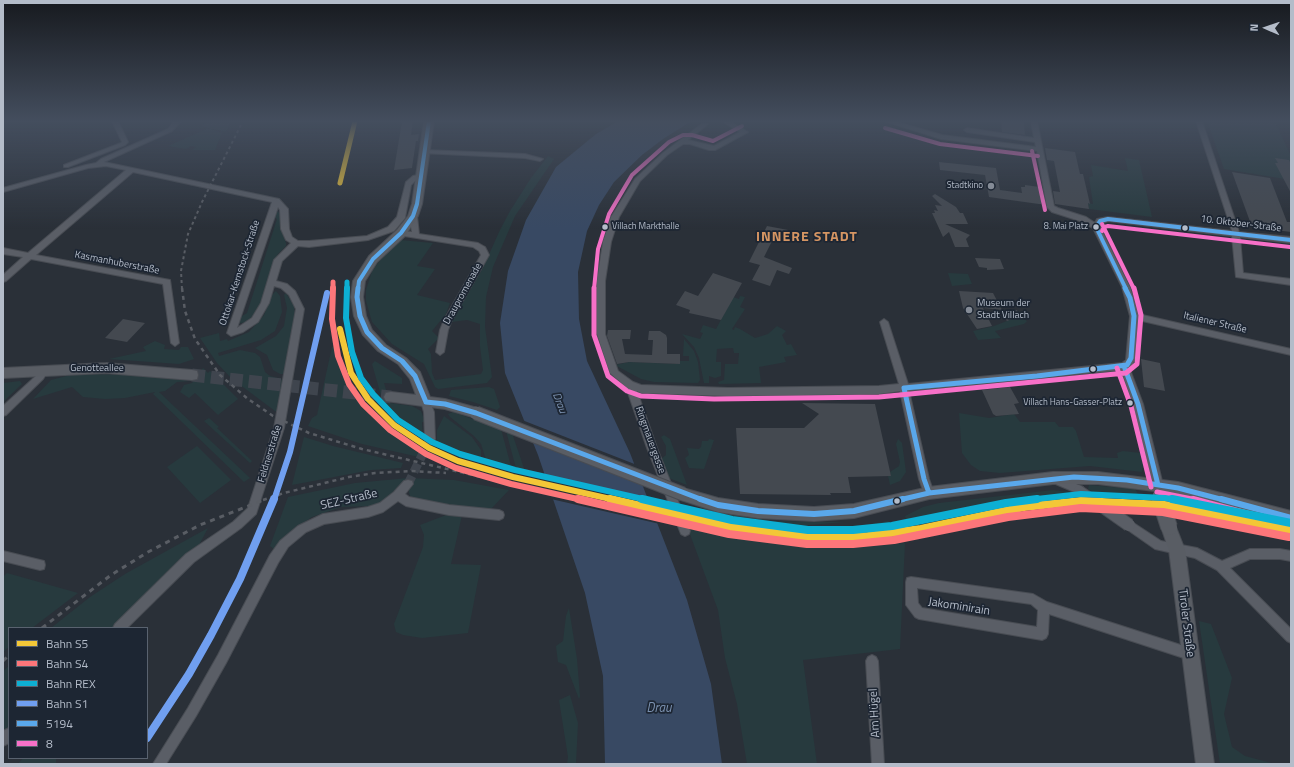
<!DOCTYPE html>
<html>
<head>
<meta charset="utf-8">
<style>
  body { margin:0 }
  #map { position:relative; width:1294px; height:767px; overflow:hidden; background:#2a3038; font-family:"Titillium Web",sans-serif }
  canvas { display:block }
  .frame { position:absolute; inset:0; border:4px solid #b4bcc9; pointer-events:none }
  .legend { position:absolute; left:8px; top:627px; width:140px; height:132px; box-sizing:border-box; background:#1d2633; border:1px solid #59626f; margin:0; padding:5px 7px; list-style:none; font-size:12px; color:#b4bcc9 }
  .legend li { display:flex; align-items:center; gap:8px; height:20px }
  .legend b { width:20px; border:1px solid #59626f }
  .north { position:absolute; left:1246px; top:8px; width:40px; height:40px; -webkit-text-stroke:3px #1d2633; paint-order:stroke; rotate:272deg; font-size:11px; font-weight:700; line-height:16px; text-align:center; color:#b4bcc9 }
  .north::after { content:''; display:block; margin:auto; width:14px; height:18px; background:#b4bcc9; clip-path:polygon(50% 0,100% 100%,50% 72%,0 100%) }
</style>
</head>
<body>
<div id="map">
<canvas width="1294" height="767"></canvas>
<div class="frame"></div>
<ul class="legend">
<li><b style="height:5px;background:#f3c737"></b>Bahn S5</li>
<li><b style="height:5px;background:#fd767a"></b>Bahn S4</li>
<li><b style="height:5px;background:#0dafd3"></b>Bahn REX</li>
<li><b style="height:5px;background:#709ff0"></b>Bahn S1</li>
<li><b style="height:5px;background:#5aa8eb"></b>5194</li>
<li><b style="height:5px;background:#f770c8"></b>8</li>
</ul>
<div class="north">N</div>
</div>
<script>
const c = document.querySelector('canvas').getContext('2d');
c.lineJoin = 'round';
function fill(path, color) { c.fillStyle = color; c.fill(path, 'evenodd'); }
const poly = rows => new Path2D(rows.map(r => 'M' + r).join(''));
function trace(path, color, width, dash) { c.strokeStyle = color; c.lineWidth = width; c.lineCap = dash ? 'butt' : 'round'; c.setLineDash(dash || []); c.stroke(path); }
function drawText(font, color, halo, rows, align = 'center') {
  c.font = font + ' "Titillium Web",sans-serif'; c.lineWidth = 3.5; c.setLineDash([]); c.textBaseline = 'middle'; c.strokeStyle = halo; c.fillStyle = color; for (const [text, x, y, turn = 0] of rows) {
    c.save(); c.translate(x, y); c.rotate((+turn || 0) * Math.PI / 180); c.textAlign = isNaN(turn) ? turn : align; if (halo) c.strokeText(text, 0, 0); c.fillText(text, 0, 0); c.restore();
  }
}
const green = poly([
  [209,121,231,121,226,132,211,129,222,133,215,150,192,150,196,147,191,146,186,149,168,146,206,129,210,129,201,126],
  [1207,121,1275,122,1291,156,1291,180,1224,169],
  [548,156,554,159,515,216,493,267,486,297,485,327,492,377,487,383,438,389,435,387,424,364,392,344,372,322,366,301,366,290,372,271,387,251,400,240,433,243,417,266,435,269,417,295,450,303,446,314,432,331,439,338,428,349,431,354,432,373,435,380,481,374,483,370,480,346,480,324,467,320,451,322,483,268,499,232,510,211,531,178],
  [1125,158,1139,160,1152,217,1089,209,1088,203,1093,204,1089,177,1093,176,1091,165,1128,171],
  [274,210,280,213,282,232,286,243,286,246,278,254,273,264,259,309,247,322,241,323,238,322,239,318,247,313,277,219,272,216],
  [948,273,968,274,972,284,952,286],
  [276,291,280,296,282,312,275,331,261,340,218,353,219,356,240,350,255,353,260,357,265,372,270,376,285,380,279,414,231,378,217,363,200,338,219,333,220,341,227,339,228,341,249,332,264,315,272,295],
  [286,293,294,306,295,315,286,374,280,374,273,370,267,355,255,348,276,336,284,326,287,308,284,295],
  [740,296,745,297,740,307,745,309,732,329,734,330,735,327,740,329,755,338,768,334,777,326,786,331,782,335,787,345,791,344,797,355,784,357,786,362,759,367,761,383,719,384,718,382,724,380,725,364,738,364,739,353,734,353,733,348,717,349,716,362,721,362,721,376,715,378,709,376,709,383,704,383,699,358,694,347,682,334,700,339,703,333,700,332,703,325,716,329,733,297,739,299],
  [1020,316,1027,321,1024,324,995,331,1001,338,978,340,973,331,994,326],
  [684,339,694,351,698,362,700,380,698,383,654,382,641,379,615,365,629,362,680,364,680,361,689,361,689,356,683,356],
  [155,341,165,345,164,349,179,350,181,347,188,347,194,359,179,364,109,359,146,351,143,347],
  [337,346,343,373,348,386,359,401,395,432,411,442,458,466,362,444,308,426,312,418,317,415,332,347],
  [375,361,402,378,402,384,384,383,390,403,412,406,421,411,425,422,422,422,423,437,396,418,384,406,372,364],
  [203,368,208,373,210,371,238,399,218,415,195,393,189,398,180,392,184,385,192,383],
  [74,374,154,375,190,381,177,382,165,391,159,392,250,478,244,482,153,394,155,392,125,398,105,399,83,397,72,387,33,399,51,380],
  [20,381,22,384,3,402,3,383],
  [489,387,494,389,500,407,497,410,473,402,449,396,451,390],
  [453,412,501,429,512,470,494,466,487,463,481,444,474,436,450,417,448,414],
  [959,413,989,418,1014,414,1020,422,1055,422,1059,427,1073,427,1076,431,1084,457,1118,458,1117,453,1123,451,1141,453,1143,464,1142,472,1090,466,1000,473,980,471,971,465,962,453],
  [444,416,472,437,481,450,481,459,476,460,437,444,437,430],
  [209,418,219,427,217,428,252,461,250,463,204,421],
  [506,431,512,433,526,474,517,472],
  [664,435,670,439,687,485,666,477,661,459,666,455,666,446,661,437],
  [304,437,333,446,403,463,401,468,371,470,292,485],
  [709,439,714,440,704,469,689,468,685,458,689,455,687,448,699,449,701,447,702,441,708,441],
  [898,439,902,443,906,472,900,481,890,485,888,476,891,476,890,472,899,466,900,462,896,444],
  [197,446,231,480,200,503,167,467],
  [408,478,454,480,509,490,491,509,482,510,415,499,410,496,408,488,402,485,381,502,370,506,341,507,312,517,292,531,275,550,270,546,288,497,355,483],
  [1089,485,1135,489,1140,497,1099,496,1088,489],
  [1053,490,1069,492,1076,496,1001,506,904,528,860,533,785,530,865,525,888,521,890,523,906,519,905,516,923,507,939,503],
  [700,505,772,521,845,522,798,526,772,526,713,515,700,509],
  [449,514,462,515,451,564,481,565,468,633,422,638,403,635,396,632,394,624,423,547,424,535,420,525],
  [208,528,199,545,113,628,51,628,90,597,125,574],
  [688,529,714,531,799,547,854,548,905,543,900,649,803,660,817,764,747,764,737,704,725,658,718,610],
  [7,573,78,593,32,628,9,628,9,647,3,652,3,577],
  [569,608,577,659,580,696,579,699,566,665,558,662,556,646,563,641,566,616],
  [1199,621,1211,624,1232,678,1224,714,1232,747,1245,756,1275,764,1220,764],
  [9,666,9,729,3,735,3,671],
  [570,695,578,723,576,764,567,764,568,757,559,700],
  [23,758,56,758,56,764,18,764]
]);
const water = poly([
  [618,121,692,121,663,139,642,155,614,182,599,205,587,231,578,272,579,319,587,361,630,453,687,600,711,684,722,764,605,764,603,676,585,593,538,455,505,373,500,323,508,271,526,220,556,167,596,134]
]);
const pier = poly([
  [522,420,637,465,645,486,530,440],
  [543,477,651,501,660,524,551,499]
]);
const building = poly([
  [402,121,413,121,411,135,419,134,418,141,416,141,412,168,394,170],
  [1001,121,1024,121,1025,135,1002,132],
  [1045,148,1075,152,1080,174,1083,174,1090,204,1088,203,1089,209,1055,204,1053,191,1060,192,1054,161,1047,160],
  [1275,158,1289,160,1291,164,1291,193,1275,163,1278,163],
  [939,162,996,168,1000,190,1022,193,1021,187,1025,187,1025,185,1040,187,1040,189,1042,190,1044,198,1041,204,1039,204,989,197,985,175,940,170],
  [1232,172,1270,178,1287,222,1291,222,1291,232,1252,227],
  [935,194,956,207,960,213,963,213,968,224,945,224,970,235,966,239,969,247,955,247,949,232,943,237,932,213,935,213,934,210,938,211,935,205,942,206,932,196],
  [767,226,788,230,785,240,774,237,764,257,792,268,789,274,777,270,770,286,752,280,760,265,749,262],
  [975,258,1000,259,1004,269,987,270,987,268,979,267],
  [713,273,742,283,721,320,689,313,690,310,676,305,685,291,698,296],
  [959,291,993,293,1002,310,983,308,992,326,977,329,963,308],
  [1017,310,1020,316,1007,321,1002,315],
  [123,319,145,323,127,342,105,338],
  [608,330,631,330,630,339,622,339,625,354,652,355,653,340,648,340,649,331,660,331,666,335,667,338,667,354,680,354,680,364,629,362,617,364,607,336],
  [1141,359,1160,363,1165,391,1144,387],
  [1010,387,1019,403,1014,404,1019,414,996,416,993,414,982,390],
  [802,403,875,404,891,476,848,477,851,493,830,493,831,495,740,494,736,428,804,428,819,414]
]);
const streetTunnel = poly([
  [408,484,430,439]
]);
const secondaryTunnel = poly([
  [192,375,391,397]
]);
const street = poly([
  [112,121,118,121,128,142,125,145,68,167,64,167,64,165,121,143,122,142,112,121],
  [174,121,181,121,172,131,104,162,279,199,288,209,289,229,292,237,298,241,309,241,367,236,388,227,397,217,406,182,413,176,421,174,424,176,417,179,411,185,405,218,394,231,368,240,309,247,298,246,282,261,276,281,287,284,295,291,304,309,284,428,257,511,256,514,241,528,194,562,127,628,113,628,115,624,186,554,233,522,248,508,274,428,296,309,289,295,281,288,274,286,269,303,258,322,243,332,231,336,227,333,272,202,133,172,36,255,170,280,179,343,175,346,171,343,163,284,31,259,6,281,3,282,3,275,23,257,3,254,3,248,28,253,126,170,106,166,88,168,3,192,3,188,86,165,96,163,101,159,168,129,174,121],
  [278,207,280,210,281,229,286,240,291,243,274,260,261,303,252,318,237,328,278,207],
  [721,121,729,121,748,132,715,150,709,150,690,144,683,144,667,155,640,181,619,217,611,242,605,281,605,334,618,371,633,382,641,385,728,388,879,386,899,384,880,322,884,319,888,322,908,384,1122,363,1126,360,1130,316,1122,287,1093,228,1080,221,1052,212,1047,207,1037,151,941,139,884,121,894,121,942,135,1036,147,1035,142,967,132,964,130,967,128,1034,138,1031,121,1037,121,1054,206,1058,208,1086,217,1095,223,1097,219,1108,217,1232,231,1196,121,1202,121,1239,232,1291,237,1291,243,1240,237,1243,273,1291,279,1291,285,1236,277,1232,236,1108,221,1103,223,1100,227,1130,287,1138,314,1291,349,1291,355,1138,320,1135,358,1133,364,1129,367,1143,404,1163,485,1162,488,1158,489,1154,488,1153,485,1133,404,1121,370,909,391,929,479,934,493,933,496,929,497,925,496,919,479,900,391,879,394,728,396,641,393,637,391,657,448,690,531,689,534,685,536,681,534,647,448,626,387,610,373,597,334,597,281,603,242,611,217,635,179,663,153,703,123,708,124,688,140,714,146,740,132,721,121],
  [424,150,525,154,543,159,540,161,525,158,422,153,421,152,424,150],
  [410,214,416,214,417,216,419,234,478,243,485,247,489,255,452,320,448,330,444,352,440,355,436,352,440,330,444,320,481,255,479,251,473,247,398,235,397,233,401,231,412,232,409,216,410,214],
  [45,367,48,368,49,370,43,379,6,415,3,416,3,406,37,375,42,368,45,367],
  [426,398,429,399,434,412,435,439,433,442,430,443,427,442,425,439,424,412,421,402,423,399,426,398],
  [1055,475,1083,487,1084,490,1083,493,1079,494,1051,482,1050,479,1051,476,1055,475],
  [408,480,412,481,413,484,405,494,409,497,449,505,499,510,503,512,504,515,503,518,499,520,449,515,406,506,398,501,383,512,368,517,324,524,306,532,288,547,278,563,226,663,196,716,166,764,153,764,188,708,218,655,270,555,280,541,298,526,323,514,368,507,380,503,394,492,404,481,408,480],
  [1129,520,1161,541,1197,548,1222,561,1250,549,1280,549,1291,551,1291,561,1280,559,1250,559,1230,568,1291,629,1291,643,1287,641,1217,570,1195,558,1155,549,1125,528,1124,525,1125,522,1129,520],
  [3,551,40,560,44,561,45,565,44,569,40,570,3,561,3,551],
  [911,577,1033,594,1047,602,1190,648,1194,650,1196,654,1194,658,1190,660,1049,614,1048,634,1046,638,1042,640,919,619,915,617,906,605,906,582,907,578,911,577],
  [917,588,1031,604,1038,610,1037,627,922,608,918,603,917,588],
  [872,655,876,657,878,661,884,764,872,764,866,661,868,657,872,655],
  [9,728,9,743,3,746,3,731,9,728]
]);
const secondary = poly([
  [424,121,434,121,422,204,418,216,405,236,377,262,365,281,363,297,366,316,372,330,386,345,406,358,420,372,430,397,445,399,481,409,483,413,481,417,476,418,445,409,386,401,384,397,386,393,391,392,416,395,410,379,398,364,378,351,363,335,354,316,351,297,353,281,369,256,397,230,408,216,412,204,424,121],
  [106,363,192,370,197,371,198,375,197,379,192,380,106,373,3,378,3,368,106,363],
  [1053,472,1098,472,1178,482,1291,511,1291,525,1178,494,1098,484,1053,484,929,499,854,518,814,521,758,518,718,512,678,499,676,494,678,489,683,488,718,498,758,504,814,507,854,504,929,487,1053,472],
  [1169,520,1174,522,1185,550,1214,764,1196,764,1169,550,1161,527,1164,522,1169,520]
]);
const railFar2 = poly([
  [182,289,181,271,188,234,202,202,243,121]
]);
const railFar1 = poly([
  [182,288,185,311,195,339,220,375,248,399,273,416,309,433,362,449,579,500],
  [263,500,284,493,349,477,375,473,412,471,446,473]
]);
const rail = poly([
  [574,499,739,536,785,542,832,544,870,543,924,535,1026,513,1084,508,1128,508,1171,513,1231,523,1291,536],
  [42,628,111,575,148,552,200,525,266,499],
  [3,661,9,655]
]);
const streetBridgeFar1 = poly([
  [1079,490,1094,500]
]);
const streetBridge = poly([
  [1092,499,1129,525]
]);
const secondaryBridgeFar1 = poly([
  [476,413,683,494],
  [1159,496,1160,500]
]);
const secondaryBridge = poly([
  [1160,499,1169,527]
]);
const bus1Far2 = poly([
  [1096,227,1100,221,1108,219,1291,240],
  [1096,227,1126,289],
  [358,289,359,281,373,259,401,233,413,216,417,204,429,121]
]);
const bus1Far1 = poly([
  [358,288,357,297,360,316,367,332,382,348,402,361,415,376,426,402],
  [1124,366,1138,404,1158,485],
  [904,388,1037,376,1127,365,1131,358,1134,316,1130,298,1125,288],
  [904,388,924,479,929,493],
  [426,402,445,404,476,413,703,500],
  [899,500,929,493,1074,477,1127,480,1178,488,1224,500]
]);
const bus1 = poly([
  [700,499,718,505,758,511,814,514,854,511,903,499],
  [1221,499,1291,518]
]);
const bus2Far2 = poly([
  [885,128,940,144,1038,156],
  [1032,151,1045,210],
  [1102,224,1134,289],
  [1102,231,1104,227,1108,226,1290,247],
  [594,289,598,249,609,214,632,175,669,142,683,135,692,135,713,141,742,126]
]);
const bus2Far1 = poly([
  [594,288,594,335,608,376,627,391,641,396,714,399,879,397,1126,373,1137,364,1141,315,1134,288],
  [1117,368,1131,406,1151,487],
  [1157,492,1197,500]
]);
const bus2 = poly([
  [1193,499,1289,525]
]);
const rail1Far2 = poly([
  [340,183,355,121]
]);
const rail1Far1 = poly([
  [340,329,351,373,368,399,394,425,429,448,458,461,513,477,615,500]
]);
const rail1 = poly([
  [610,499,731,527,808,537,868,536,921,529,1024,507,1081,501,1164,505,1291,530]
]);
const rail2Far2 = poly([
  [333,289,333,282]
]);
const rail2Far1 = poly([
  [333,288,332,319,338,356,349,384,363,404,390,430,426,454,456,468,511,484,582,500]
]);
const rail2 = poly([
  [578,499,729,534,807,544,853,544,894,540,1008,517,1081,508,1163,512,1289,537]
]);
const rail3Far2 = poly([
  [347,289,347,282]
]);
const rail3Far1 = poly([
  [347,288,346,318,352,352,361,378,373,394,398,420,432,442,460,454,515,470,647,500],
  [1028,500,1081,494,1165,498,1177,500]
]);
const rail3 = poly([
  [642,499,732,520,808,530,853,530,892,526,1006,503,1037,499],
  [1172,499,1291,523]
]);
const rail4Far1 = poly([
  [274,500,290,452,327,293]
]);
const rail4 = poly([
  [147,738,189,674,211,635,240,579,274,499]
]);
const markers = [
  [991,186,4,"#848b96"],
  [605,227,3.5,"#b4bcc9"],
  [1096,227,3.5,"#b4bcc9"],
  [1185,228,3.5,"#b4bcc9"],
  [969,310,4,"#848b96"],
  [1093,369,3.5,"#b4bcc9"],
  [1130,403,3.5,"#b4bcc9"],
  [897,501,3.5,"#b4bcc9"]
];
const farPoinames = [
  ["Stadtkino",983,186]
];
const busNames = [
  ["Villach Markthalle",612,227,"left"],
  ["8. Mai Platz",1088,227],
  ["Villach Hans-Gasser-Platz",1122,403]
];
const streetNames = [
  ["10. Oktober-Straße",1241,224,7],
  ["Kasmanhuberstraße",117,263,11],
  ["Ottokar-Kernstock-Straße",240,273,-72],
  ["Draupromenade",463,294,-61],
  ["Italiener Straße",1215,323,13],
  ["Genotteallee",97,369],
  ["Ringmauergasse",650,440,70],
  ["Feldnerstraße",270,454,-73]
];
const poiNames = [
  ["Museum der",977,304],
  ["Stadt Villach",977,316]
];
const waterNames = [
  ["Drau",559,403,69]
];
const nearStreetnames = [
  ["SEZ-Straße",349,500,-13],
  ["Jakominirain",959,607,9],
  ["Tiroler Straße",1186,623,83],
  ["Am Hügel",875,713,-93]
];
const nearWaternames = [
  ["Drau",659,709]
];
const districtNames = [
  ["INNERE STADT",807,238]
];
fill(green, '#273a3e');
fill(water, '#384963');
fill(pier, '#2a3038');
fill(building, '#444950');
trace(streetTunnel, '#3f454e', 9, [9, 4.5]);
trace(secondaryTunnel, '#3f454e', 13, [13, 6]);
trace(street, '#484c53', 2);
trace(secondary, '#484c53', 2);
fill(street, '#5a5e66');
fill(secondary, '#595d64');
trace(railFar2, '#595d64', 2, [3, 3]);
trace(railFar1, '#595d64', 2.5, [4, 4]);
trace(rail, '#595d64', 3, [5, 5]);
trace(streetBridgeFar1, '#484c53', 11, []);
trace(streetBridge, '#484c53', 14, []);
trace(secondaryBridgeFar1, '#484c53', 15, []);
trace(secondaryBridge, '#484c53', 18, []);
trace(streetBridgeFar1, '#5a5e66', 9);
trace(streetBridge, '#5a5e66', 12);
trace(secondaryBridgeFar1, '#595d64', 13);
trace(secondaryBridge, '#595d64', 16);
trace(bus1Far2, '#5aa8eb', 4);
trace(bus1Far1, '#5aa8eb', 5);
trace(bus1, '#5aa8eb', 6);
trace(bus2Far2, '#f770c8', 4);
trace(bus2Far1, '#f770c8', 5);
trace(bus2, '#f770c8', 6);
trace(rail1Far2, '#f3c737', 5);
trace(rail1Far1, '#f3c737', 6);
trace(rail1, '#f3c737', 8);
trace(rail2Far2, '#fd767a', 5);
trace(rail2Far1, '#fd767a', 6);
trace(rail2, '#fd767a', 8);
trace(rail3Far2, '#0dafd3', 5);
trace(rail3Far1, '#0dafd3', 6);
trace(rail3, '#0dafd3', 8);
trace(rail4Far1, '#709ff0', 6);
trace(rail4, '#709ff0', 8);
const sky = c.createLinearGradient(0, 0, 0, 229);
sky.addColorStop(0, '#171a1f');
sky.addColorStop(0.53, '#444e5e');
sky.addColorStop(1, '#444e5e00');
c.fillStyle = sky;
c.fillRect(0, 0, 1294, 229);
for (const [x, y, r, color] of markers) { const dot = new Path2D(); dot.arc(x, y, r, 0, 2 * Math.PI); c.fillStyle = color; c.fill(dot); trace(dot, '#1d2633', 1.5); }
drawText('9px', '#b4bcc9', '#1d2633', farPoinames, 'right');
drawText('9px', '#b4bcc9', '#1d2633', busNames, 'right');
drawText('10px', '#b4bcc9', '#1d2633', streetNames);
drawText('10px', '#b4bcc9', '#1d2633', poiNames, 'left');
drawText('italic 11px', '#7c92b1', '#1d2633', waterNames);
drawText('12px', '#b4bcc9', '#1d2633', nearStreetnames);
drawText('italic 13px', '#7c92b1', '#1d2633', nearWaternames);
c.letterSpacing = '1px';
drawText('bold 14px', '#d59563', '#1d2633', districtNames);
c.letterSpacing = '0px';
</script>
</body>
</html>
